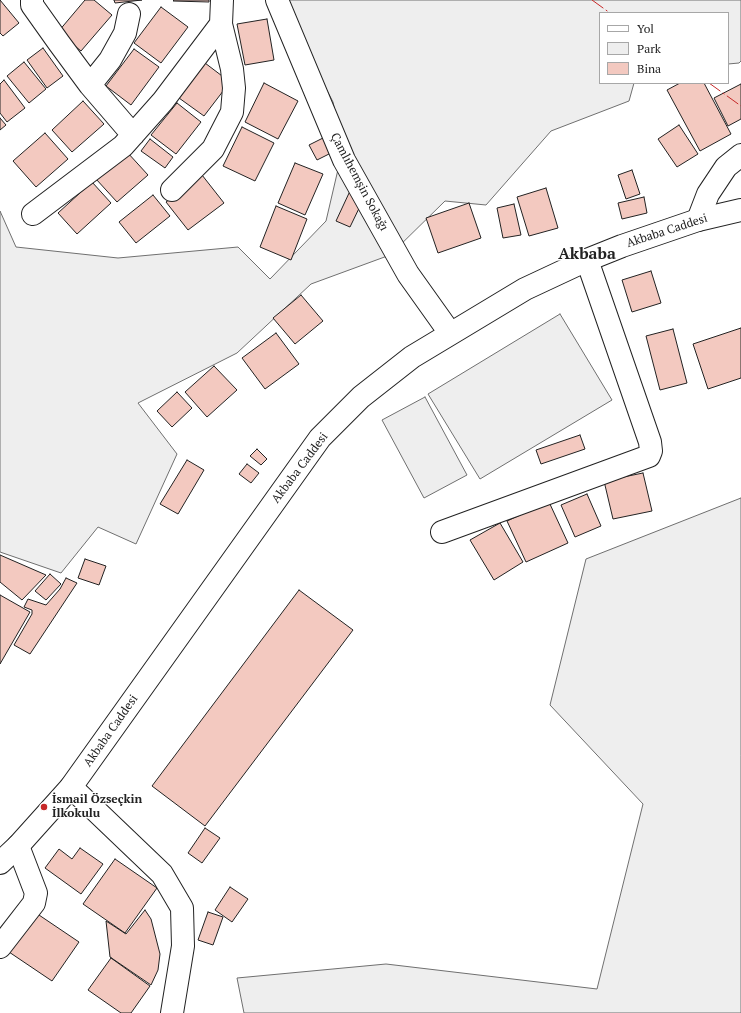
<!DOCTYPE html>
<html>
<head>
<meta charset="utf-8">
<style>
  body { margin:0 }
  #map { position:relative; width:741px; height:1013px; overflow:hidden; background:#fff; font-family:"PT Serif",serif }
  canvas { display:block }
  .legend { position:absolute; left:599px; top:12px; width:130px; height:72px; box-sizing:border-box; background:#fff; border:1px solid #a7a7a7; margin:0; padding:5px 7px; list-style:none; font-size:12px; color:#222 }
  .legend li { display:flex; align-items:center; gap:8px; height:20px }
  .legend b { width:20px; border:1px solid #a7a7a7 }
</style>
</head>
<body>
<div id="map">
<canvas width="741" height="1013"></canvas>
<ul class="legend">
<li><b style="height:5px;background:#fff"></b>Yol</li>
<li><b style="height:11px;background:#eee"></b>Park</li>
<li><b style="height:11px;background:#f3c9c0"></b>Bina</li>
</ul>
</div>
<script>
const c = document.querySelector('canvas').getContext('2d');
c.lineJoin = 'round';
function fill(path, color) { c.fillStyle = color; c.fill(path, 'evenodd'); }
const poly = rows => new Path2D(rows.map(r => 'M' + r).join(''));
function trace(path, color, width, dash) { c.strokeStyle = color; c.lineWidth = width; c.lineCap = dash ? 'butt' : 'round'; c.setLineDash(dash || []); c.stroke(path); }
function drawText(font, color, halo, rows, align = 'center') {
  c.font = font + ' "PT Serif",serif'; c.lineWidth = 3; c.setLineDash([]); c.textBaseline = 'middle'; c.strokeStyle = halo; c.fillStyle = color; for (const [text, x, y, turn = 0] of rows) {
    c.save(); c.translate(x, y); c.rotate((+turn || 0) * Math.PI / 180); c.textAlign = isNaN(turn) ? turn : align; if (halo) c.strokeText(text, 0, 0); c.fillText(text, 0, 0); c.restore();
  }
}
const green = poly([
  [280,0,741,0,741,61,739,63,728,64,728,13,600,13,600,83,634,83,629,101,551,131,486,205,445,201,390,255,311,284,237,353,138,403,177,454,136,544,98,527,61,573,0,552,0,211,16,247,118,258,238,247,270,279,326,221,343,148,333,102,280,0],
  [560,314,612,400,480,479,428,394,560,314],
  [425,397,467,475,424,498,382,420,425,397],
  [741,498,741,1013,244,1013,237,978,386,964,597,989,643,804,550,705,586,559,741,498]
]);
const building = poly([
  [0,0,19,23,3,36,0,33,0,0],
  [85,0,94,0,112,15,81,51,58,32,85,0],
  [114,0,142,0,115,3,114,0],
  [174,0,209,0,209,2,173,1,174,0],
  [161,7,188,27,161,63,134,43,161,7],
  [267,19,274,60,245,65,237,24,267,19],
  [43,48,63,76,47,88,27,60,43,48],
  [134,49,159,67,131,105,106,86,134,49],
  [24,62,46,89,29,103,7,76,24,62],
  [205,63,230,82,204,116,179,98,205,63],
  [4,80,25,108,7,122,0,113,0,84,4,80],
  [264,83,298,101,278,139,245,122,264,83],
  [680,83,704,83,731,134,700,151,667,90,680,83],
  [741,84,741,119,728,126,714,98,741,84],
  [83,101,104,124,72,152,52,130,83,101],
  [177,103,201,122,176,154,151,135,177,103],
  [0,118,6,125,0,130,0,118],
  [679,125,698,154,677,167,658,139,679,125],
  [242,127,274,143,255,181,223,166,242,127],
  [45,133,68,159,36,187,13,161,45,133],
  [325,137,333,152,317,160,309,145,325,137],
  [150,139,173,157,165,168,141,151,150,139],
  [127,152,148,175,117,202,96,179,127,152],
  [295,163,323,174,305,215,278,203,295,163],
  [632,170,640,194,626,199,618,175,632,170],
  [202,175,224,203,188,230,166,202,202,175],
  [92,182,111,203,77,234,58,213,92,182],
  [546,188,558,228,529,236,517,197,546,188],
  [350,191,364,198,350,227,336,221,350,191],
  [153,195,170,216,136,243,119,222,153,195],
  [644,197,647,213,622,219,618,203,644,197],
  [469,203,481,238,438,253,426,218,469,203],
  [514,204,521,235,503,238,497,208,514,204],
  [276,206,307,219,291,260,260,247,276,206],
  [651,271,661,303,632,312,622,280,651,271],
  [301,295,323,321,295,344,273,318,301,295],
  [741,328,741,378,708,389,693,344,741,328],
  [673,329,687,383,660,390,646,336,673,329],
  [276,333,299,364,265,389,242,358,276,333],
  [214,366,237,390,207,417,185,392,214,366],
  [177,392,192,408,172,427,157,411,177,392],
  [580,435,585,449,541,464,536,450,580,435],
  [257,449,267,459,261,465,250,456,257,449],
  [187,460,204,470,178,514,160,504,187,460],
  [247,464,259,473,251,483,239,474,247,464],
  [643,473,652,511,613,519,604,481,643,473],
  [587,494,601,526,575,537,561,505,587,494],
  [549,502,568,543,526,562,507,521,549,502],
  [500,523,523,562,494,580,470,540,500,523],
  [0,555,46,575,22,600,0,582,0,555],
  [85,559,106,566,99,585,78,578,85,559],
  [50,574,61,584,46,600,35,591,50,574],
  [66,578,77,583,30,654,14,645,32,614,32,610,24,607,28,599,46,605,60,589,66,578],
  [299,590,353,630,205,826,152,786,299,590],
  [0,595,30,612,0,664,0,595],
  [205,828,220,838,202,863,188,853,205,828],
  [80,848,103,864,81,894,45,868,59,849,72,859,80,848],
  [115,859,157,888,125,933,83,904,115,859],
  [230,887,248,899,232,922,215,910,230,887],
  [145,910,151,919,160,954,158,970,151,985,110,957,106,921,126,934,145,910],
  [208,912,223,917,213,945,198,940,208,912],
  [36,913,79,942,52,981,9,952,36,913],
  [111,958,150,986,131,1013,121,1013,88,990,111,958]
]);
const minor = poly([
  [32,0,32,5,59,43,90,85,133,135],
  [277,0,344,160,408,274,450,333],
  [90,85,110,60,125,33,129,14],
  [172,190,213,149,232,112,234,88,232,69,221,24,222,0],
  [33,214,123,146,163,101,221,24],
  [698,220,708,194,726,167,741,155],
  [442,532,649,456,651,451,650,442,587,260],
  [71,787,162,874,182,908,183,946,172,1013],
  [0,947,34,903,36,893,18,846]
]);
const major = poly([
  [0,863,18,846,71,787,320,438,361,397,412,357,525,289,587,260,622,246,698,220,741,210]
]);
const power = poly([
  [592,0,610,13],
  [709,83,741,106]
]);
const markers = [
  [44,807,4,"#c62828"]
];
const streetNames = [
  ["Çamlıhemşin Sokağı",359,182,62],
  ["Akbaba Caddesi",667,231,-18],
  ["Akbaba Caddesi",300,468,-53],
  ["Akbaba Caddesi",111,731,-55]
];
const poiNames = [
  ["İsmail Özseçkin",52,800],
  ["İlkokulu",52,814]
];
const districtNames = [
  ["Akbaba",587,254]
];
fill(green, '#eee');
trace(green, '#6f6f6f', 1);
fill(building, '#f3c9c0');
trace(building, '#222', 1);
trace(minor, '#222', 24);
trace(major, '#222', 24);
trace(minor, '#fff', 22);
trace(major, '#fff', 22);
trace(power, '#c62828', 1, [14, 3, 2, 3]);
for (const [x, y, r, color] of markers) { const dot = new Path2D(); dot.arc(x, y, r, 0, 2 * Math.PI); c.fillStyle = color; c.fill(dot); trace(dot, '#fff', 1.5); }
drawText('12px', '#222', '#fff', streetNames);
drawText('bold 12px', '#222', '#fff', poiNames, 'left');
drawText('bold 16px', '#222', '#fff', districtNames);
</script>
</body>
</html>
